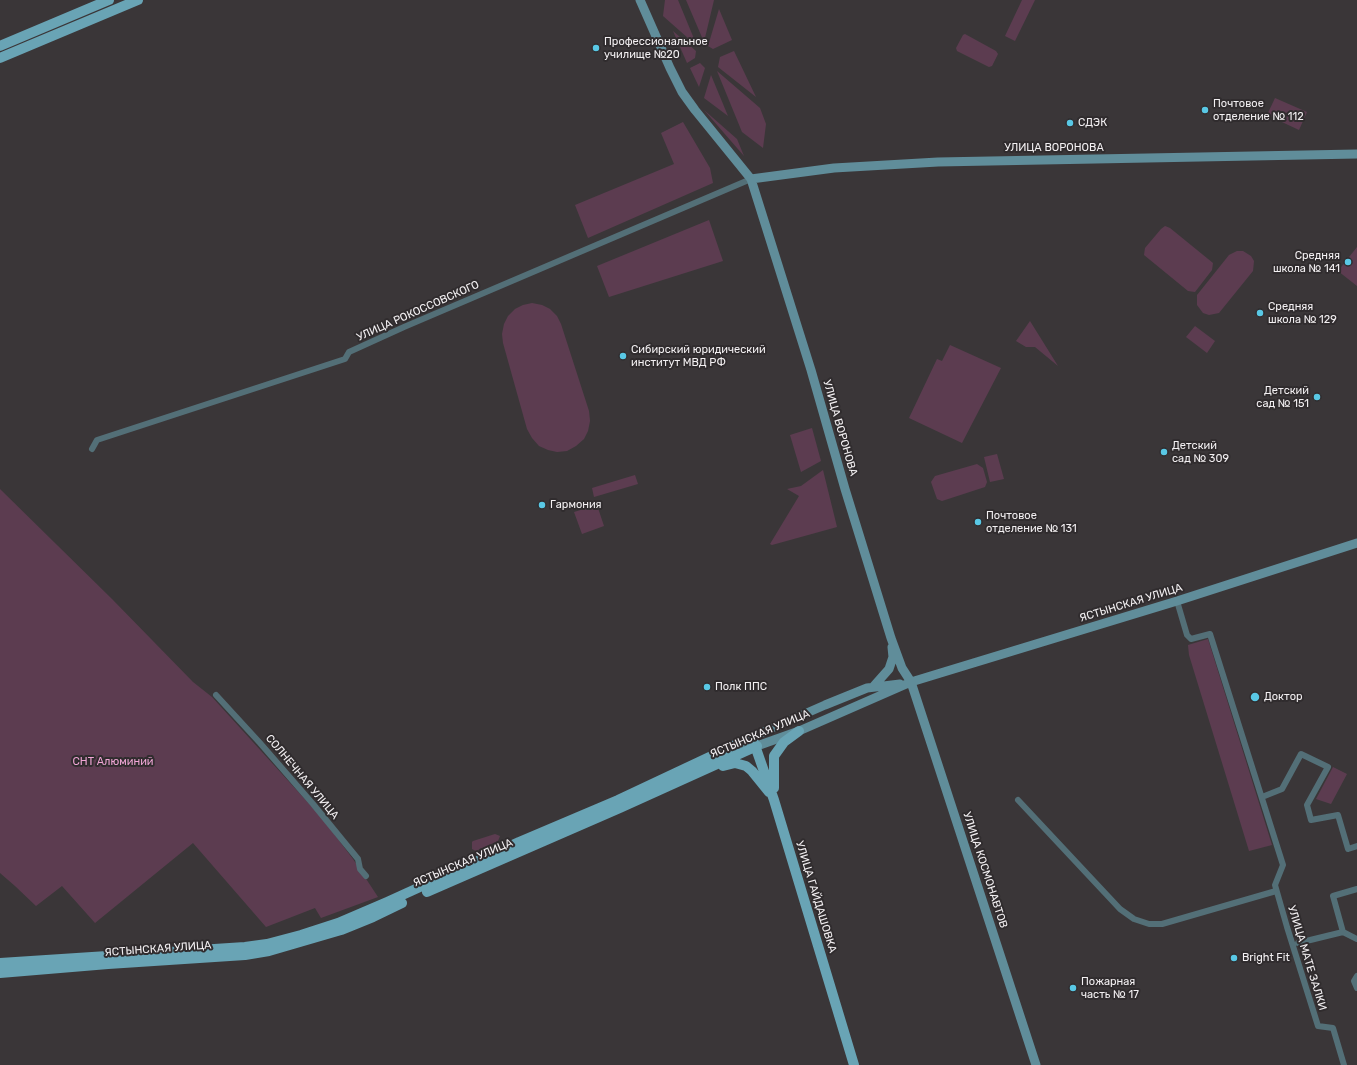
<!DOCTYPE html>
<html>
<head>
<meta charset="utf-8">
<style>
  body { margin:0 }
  canvas { display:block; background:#3a3638 }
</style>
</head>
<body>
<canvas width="1357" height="1065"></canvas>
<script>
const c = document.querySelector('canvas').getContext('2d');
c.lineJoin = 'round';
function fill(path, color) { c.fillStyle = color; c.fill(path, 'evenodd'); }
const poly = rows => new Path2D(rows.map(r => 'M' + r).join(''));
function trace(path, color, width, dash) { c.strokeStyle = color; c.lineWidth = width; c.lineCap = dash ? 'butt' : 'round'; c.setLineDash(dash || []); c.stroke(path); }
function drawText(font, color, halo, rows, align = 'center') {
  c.font = font + ' Rubik,sans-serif'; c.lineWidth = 4; c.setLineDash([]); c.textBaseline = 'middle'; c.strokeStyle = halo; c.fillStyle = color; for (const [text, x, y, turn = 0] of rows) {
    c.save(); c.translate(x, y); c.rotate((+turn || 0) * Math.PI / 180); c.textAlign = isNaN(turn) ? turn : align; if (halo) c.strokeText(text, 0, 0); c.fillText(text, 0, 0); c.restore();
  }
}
const green = poly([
  [665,0,678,0,697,46,663,16],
  [686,0,714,0,704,42],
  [1022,0,1035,0,1015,41,1005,36],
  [719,9,732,40,713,49,708,46],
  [673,31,696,51,695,58,687,63],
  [965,34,996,51,998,54,992,66,989,67,957,51,956,48,963,35],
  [734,51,756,97,718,67,720,57],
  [700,63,705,68,699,87,690,68],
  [717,71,760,108,766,124,763,148,742,132],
  [711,75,728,116,704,98],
  [1275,98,1307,112,1299,130,1267,115],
  [704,110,737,139,744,156],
  [683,122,710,168,713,183,588,238,575,205,674,164,661,133],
  [709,220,723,261,609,297,597,266],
  [1165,226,1170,228,1213,263,1212,270,1195,292,1188,291,1144,255,1145,248,1161,229],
  [1357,247,1357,286,1338,271],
  [1237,251,1243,251,1251,256,1254,261,1253,271,1219,313,1209,315,1203,313,1197,305,1197,295,1229,255],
  [532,303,542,305,550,309,557,316,561,324,589,411,590,421,588,431,584,439,576,446,567,451,557,452,548,450,539,446,532,438,527,429,503,343,502,334,504,324,508,316,515,309,523,305],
  [1030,321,1058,366,1035,347,1026,347,1016,341],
  [1195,326,1215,341,1207,353,1186,337],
  [950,345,1001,368,962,443,909,418,937,359,942,361],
  [812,428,821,461,801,472,790,435],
  [997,454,1004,479,990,482,984,457],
  [977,464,983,468,987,482,985,487,942,501,937,499,931,482,935,476],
  [823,470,837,527,772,545,770,544,799,496,787,489,801,486],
  [635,475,638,484,594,497,592,488],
  [0,489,112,599,193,682,212,697,322,818,353,859,378,897,321,918,315,908,266,927,193,843,95,923,62,886,36,906,15,886,0,873],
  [597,505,604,526,582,534,574,512],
  [1208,639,1272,845,1249,851,1189,655,1188,645],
  [1333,767,1347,774,1331,804,1316,799],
  [495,834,500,836,498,841,476,851,472,849,472,842,473,841]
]);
const street = poly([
  [92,449,97,440,345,359,349,352,404,327,751,179],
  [1177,601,1187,635,1191,639,1210,634,1283,865,1275,885,1287,927,1318,1026,1333,1028,1344,1065],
  [216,695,260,743,313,804,358,859,360,869,366,876],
  [1262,797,1282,789,1301,754,1328,767,1307,805,1311,820,1338,815,1348,849,1357,846],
  [1018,800,1120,909,1134,919,1149,924,1162,924,1276,891],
  [1343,932,1357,939],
  [1298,943,1343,932,1333,896,1357,889],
  [1357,976,1354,981,1357,988]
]);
const secondary = poly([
  [640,0,670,68,682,92,695,110,751,179,811,370,845,489,891,638,902,668,911,682,1036,1065],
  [751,179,834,168,938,162,1357,154],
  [873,687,889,669,893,657,892,647],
  [752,737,825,705,867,688,900,684],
  [757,746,799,731,911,682,1177,601,1357,543]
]);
const primary = poly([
  [0,46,109,0],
  [0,58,138,0],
  [723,766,735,763,746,766,752,771,769,792],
  [774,788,774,756,784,742,799,731],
  [427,892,620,808,757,746],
  [0,963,245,947,267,944,301,935,338,923,387,902,519,842,618,800,752,737,774,800,854,1065],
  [0,973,108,964,245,955,269,951,341,930,373,917,402,903]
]);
const markers = [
  [596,48,4,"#59c8e5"],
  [1205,110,4,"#59c8e5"],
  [1070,123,4,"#59c8e5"],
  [1348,262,4,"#59c8e5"],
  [1260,313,4,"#59c8e5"],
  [623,356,4,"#59c8e5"],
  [1317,397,4,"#59c8e5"],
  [1164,452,4,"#59c8e5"],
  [542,505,4,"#59c8e5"],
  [978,522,4,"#59c8e5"],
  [707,687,4,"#59c8e5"],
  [1255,697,5,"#59c8e5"],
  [1234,958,4,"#59c8e5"],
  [1073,988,4,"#59c8e5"]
];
const poiNames = [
  ["Профессиональное",604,42],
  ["училище №20",604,55],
  ["Почтовое",1213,104],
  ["отделение № 112",1213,117],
  ["СДЭК",1078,123],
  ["Средняя",1340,256,"right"],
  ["школа № 141",1340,269,"right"],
  ["Средняя",1268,307],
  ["школа № 129",1268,320],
  ["Сибирский юридический",631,350],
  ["институт МВД РФ",631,363],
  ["Детский",1309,391,"right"],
  ["сад № 151",1309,404,"right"],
  ["Детский",1172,446],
  ["сад № 309",1172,459],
  ["Гармония",550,505],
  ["Почтовое",986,516],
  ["отделение № 131",986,529],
  ["Полк ППС",715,687],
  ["Доктор",1264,697],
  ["Bright Fit",1242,958],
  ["Пожарная",1081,982],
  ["часть № 17",1081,995]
];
const streetNames = [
  ["УЛИЦА ВОРОНОВА",1054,148],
  ["УЛИЦА РОКОССОВСКОГО",418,311,-24],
  ["УЛИЦА ВОРОНОВА",840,428,74],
  ["ЯСТЫНСКАЯ УЛИЦА",1131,603,-17],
  ["ЯСТЫНСКАЯ УЛИЦА",760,734,-23],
  ["СОЛНЕЧНАЯ УЛИЦА",302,777,50],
  ["ЯСТЫНСКАЯ УЛИЦА",463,863,-23],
  ["УЛИЦА КОСМОНАВТОВ",985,870,72],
  ["УЛИЦА ГАЙДАШОВКА",816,897,73],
  ["ЯСТЫНСКАЯ УЛИЦА",158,949,-4],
  ["УЛИЦА МАТЕ ЗАЛКИ",1307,958,73]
];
const parkNames = [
  ["СНТ Алюминий",113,762]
];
fill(green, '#5c3c50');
trace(street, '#536f77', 6);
trace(secondary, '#608d9a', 9);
trace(primary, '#69a4b5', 10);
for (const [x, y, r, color] of markers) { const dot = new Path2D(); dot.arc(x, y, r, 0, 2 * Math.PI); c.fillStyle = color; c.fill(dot); trace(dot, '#302c2e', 1.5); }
drawText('11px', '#f3f0f2', '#302c2e', poiNames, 'left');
drawText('11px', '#f3f0f2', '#302c2e', streetNames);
drawText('11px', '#f1a6d6', '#302c2e', parkNames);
</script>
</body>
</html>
